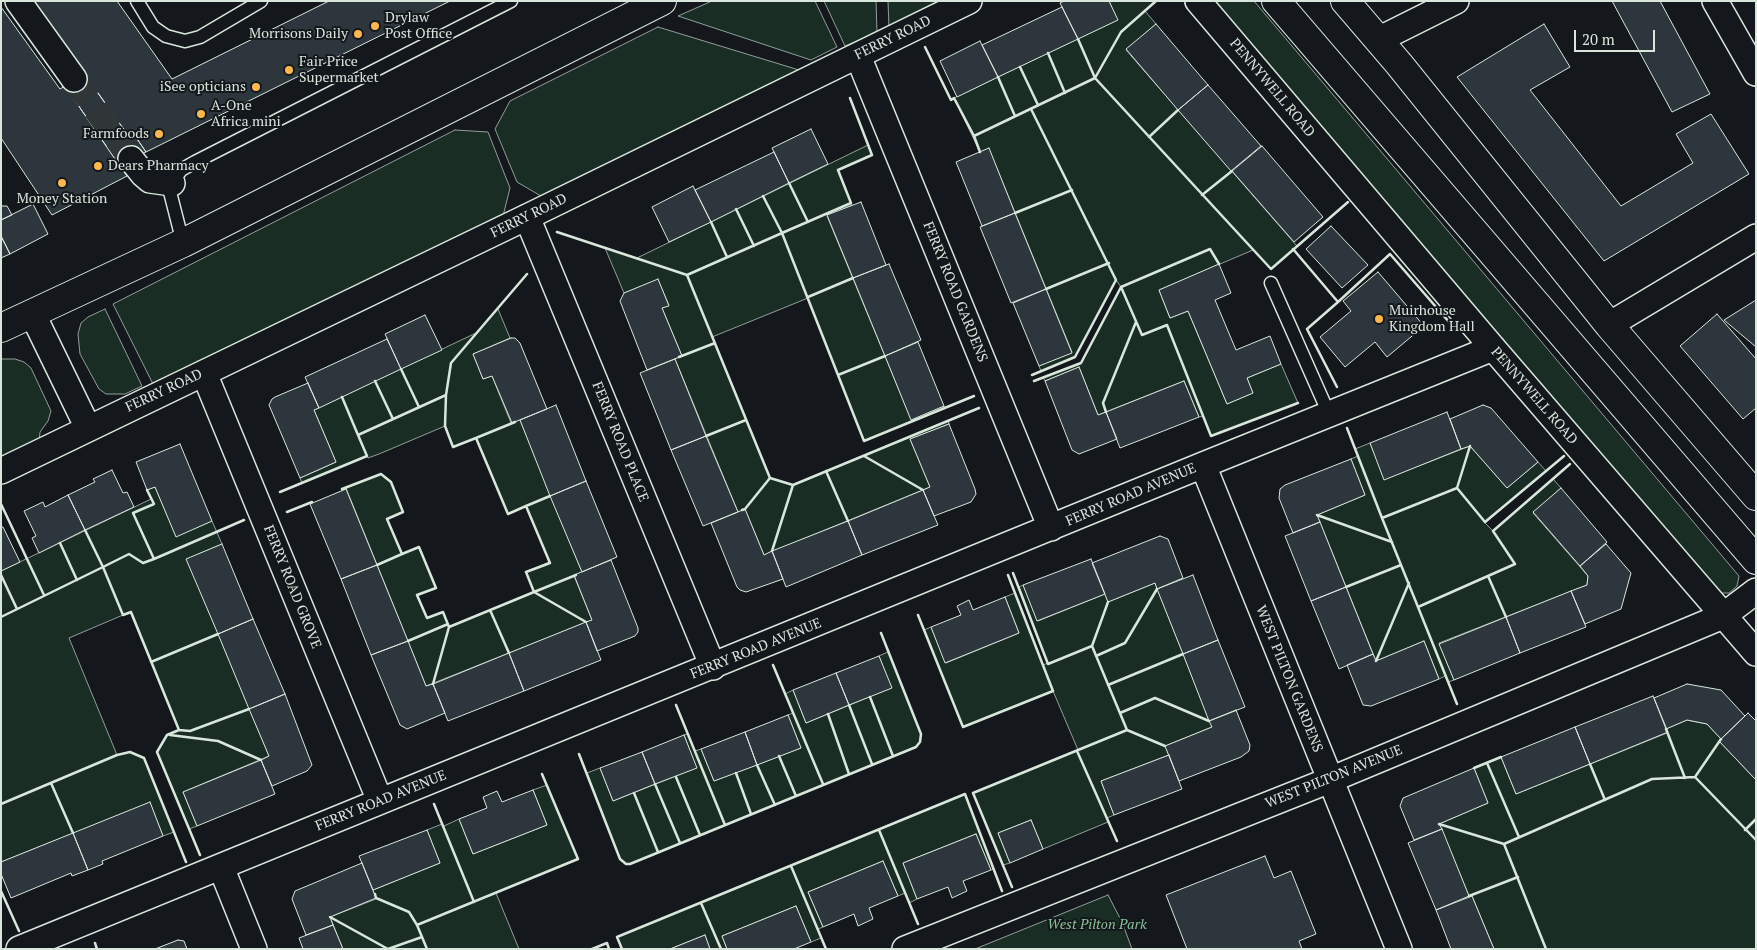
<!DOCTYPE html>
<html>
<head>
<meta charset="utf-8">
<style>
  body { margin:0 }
  #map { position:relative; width:1757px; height:950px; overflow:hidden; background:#14181c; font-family:"PT Serif",serif }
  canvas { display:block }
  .frame { position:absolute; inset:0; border:2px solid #d8e6dc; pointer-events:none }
  .scale { position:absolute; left:1574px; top:30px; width:81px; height:22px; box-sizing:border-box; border:2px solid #d8e6dc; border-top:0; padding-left:6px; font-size:15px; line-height:18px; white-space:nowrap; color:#d8e6dc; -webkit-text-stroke:4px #14181c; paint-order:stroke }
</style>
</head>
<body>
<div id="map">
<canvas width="1757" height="950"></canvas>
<div class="frame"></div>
<div class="scale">20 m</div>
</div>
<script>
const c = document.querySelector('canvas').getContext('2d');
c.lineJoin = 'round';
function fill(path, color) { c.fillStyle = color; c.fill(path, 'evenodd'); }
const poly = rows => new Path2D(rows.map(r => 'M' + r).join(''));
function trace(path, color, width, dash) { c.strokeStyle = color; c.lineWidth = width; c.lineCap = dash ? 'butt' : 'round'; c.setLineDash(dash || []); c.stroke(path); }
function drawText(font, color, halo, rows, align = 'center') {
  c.font = font + ' "PT Serif",serif'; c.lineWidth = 4; c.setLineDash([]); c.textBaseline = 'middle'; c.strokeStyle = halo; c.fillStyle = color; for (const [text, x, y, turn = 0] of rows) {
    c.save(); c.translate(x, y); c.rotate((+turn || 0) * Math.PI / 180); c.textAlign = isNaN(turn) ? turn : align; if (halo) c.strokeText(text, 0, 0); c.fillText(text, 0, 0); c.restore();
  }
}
const green = poly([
  [712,1,815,1,837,47,811,60,678,16,712,1],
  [824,1,876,1,877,33,845,46,824,1],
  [888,1,942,1,889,28,888,1],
  [1109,1,1156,1,1145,11,1156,24,1126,50,1297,246,1271,269,1253,250,1159,290,1170,318,1188,311,1227,404,1253,393,1247,378,1281,364,1298,403,1211,436,1203,416,1199,417,1184,381,1098,415,1079,367,1045,381,1043,377,1081,363,1121,287,1116,280,1075,357,1041,371,1039,366,1072,352,989,149,980,152,954,98,1117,20,1109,1],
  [1215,1,1254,1,1739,576,1737,586,1729,593,1718,593,1711,589,1215,1],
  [658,27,799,70,541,196,517,182,495,129,510,101,658,27],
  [455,130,488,132,510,188,503,216,154,386,113,304,455,130],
  [868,145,872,155,838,170,852,205,827,216,911,419,944,406,945,408,864,441,808,298,712,337,770,478,793,485,948,421,949,424,910,439,930,487,764,555,745,509,738,512,675,359,682,356,662,308,669,305,658,280,624,293,605,248,637,258,868,145],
  [105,309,142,386,125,394,106,394,99,389,80,354,78,334,81,323,88,317,105,309],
  [498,309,510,338,473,354,483,379,492,376,511,423,520,420,582,572,574,576,592,620,426,686,346,488,381,474,391,482,403,512,387,519,402,554,419,547,436,588,417,596,427,618,443,612,449,627,534,592,526,572,549,562,526,506,508,514,476,438,453,447,445,426,379,454,368,458,367,456,302,483,300,478,336,462,314,410,476,333,498,309],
  [1,359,15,359,24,362,31,368,51,411,48,421,40,432,39,442,1,460,1,359],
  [1370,443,1385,479,1470,446,1507,488,1538,462,1546,471,1485,523,1493,531,1553,479,1561,488,1533,513,1588,576,1587,585,1439,643,1454,680,1448,682,1445,676,1439,679,1424,641,1376,661,1317,515,1365,495,1351,459,1358,456,1355,449,1370,443],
  [155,487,176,536,212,521,222,544,187,559,269,756,183,792,197,826,189,829,157,752,167,735,179,730,130,612,69,638,117,755,130,752,144,758,174,832,163,836,150,803,1,862,1,571,151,499,147,490,155,487],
  [1155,583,1212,727,1165,746,1169,755,1101,781,1114,815,1107,818,1108,822,1043,849,1031,820,998,833,1010,863,1003,865,973,793,1078,750,1053,691,963,727,924,630,931,627,946,663,1019,633,1005,597,1015,593,1043,665,1048,663,1019,587,1023,585,1038,621,1105,594,1108,602,1155,583],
  [888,652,921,734,920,742,916,747,630,864,626,864,620,859,587,773,600,768,613,801,696,768,684,735,688,734,695,751,701,749,714,781,801,748,788,715,793,713,785,694,793,690,806,723,828,714,891,688,879,656,888,652],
  [1687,720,1707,724,1721,739,1719,741,1756,780,1756,949,1494,949,1472,896,1469,896,1439,824,1488,803,1474,768,1501,757,1516,794,1667,733,1666,729,1687,720],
  [547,785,578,859,496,893,519,949,343,949,330,917,376,899,373,890,440,863,427,830,442,824,444,826,459,819,473,854,547,825,533,790,547,785],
  [965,794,994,869,991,870,976,834,903,863,917,899,909,903,905,893,898,896,883,861,808,892,823,927,818,929,821,938,811,942,796,906,722,936,727,949,710,949,705,935,670,949,622,949,617,937,965,794],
  [1108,895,1122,922,1132,949,975,949,1108,895]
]);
const building = poly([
  [33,1,117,1,172,79,329,1,450,1,146,152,135,136,130,138,33,1],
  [1064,1,1109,1,1118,20,1078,39,1060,3,1064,1],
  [1612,1,1660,1,1710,94,1672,112,1612,1],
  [1,7,60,89,65,86,127,176,52,215,1,138,1,7],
  [1062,7,1078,39,998,77,982,45,1062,7],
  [1156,24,1208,85,1178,110,1126,49,1156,24],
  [1544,24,1570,67,1530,90,1621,206,1693,163,1676,134,1711,114,1749,174,1604,261,1457,77,1544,24],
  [980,41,998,77,957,97,940,61,980,41],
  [82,71,130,138,135,136,146,152,119,165,65,86,82,71],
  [1208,85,1261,146,1231,171,1178,110,1208,85],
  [811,129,828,164,789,183,772,148,811,129],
  [1262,146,1323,217,1294,242,1232,171,1262,146],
  [989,148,1015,213,982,226,956,162,989,148],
  [774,152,789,183,711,222,695,190,774,152],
  [693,186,711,222,669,242,652,207,693,186],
  [861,202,886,265,853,278,827,215,861,202],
  [33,204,48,234,10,254,1,236,1,220,33,204],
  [1,206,7,206,12,215,1,220,1,206],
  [1015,213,1046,289,1011,303,980,227,1015,213],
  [1331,226,1368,265,1342,288,1306,249,1331,226],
  [1,236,10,254,1,258,1,236],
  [889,264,921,340,885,356,853,278,889,264],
  [1219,264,1231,293,1215,300,1236,350,1270,336,1281,364,1247,378,1253,393,1227,404,1188,311,1170,318,1159,290,1219,264],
  [1378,272,1424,326,1387,357,1375,342,1345,367,1320,337,1351,311,1343,301,1378,272],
  [658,279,669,306,662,308,682,356,647,370,620,301,624,293,658,279],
  [1046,289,1072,353,1039,366,1013,303,1046,289],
  [1756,300,1756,347,1724,320,1756,300],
  [1717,314,1756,359,1756,408,1743,419,1680,346,1717,314],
  [425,315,442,350,401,369,385,334,425,315],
  [511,338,515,338,520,343,547,409,512,423,492,376,483,379,473,354,511,338],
  [387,339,401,369,319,408,305,377,387,339],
  [918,342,944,406,911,420,885,356,918,342],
  [675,359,706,436,671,450,640,373,675,359],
  [1079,367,1098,415,1106,412,1117,439,1079,454,1072,450,1045,381,1079,367],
  [1184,381,1199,417,1120,448,1106,412,1184,381],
  [308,383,319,408,314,410,336,462,300,478,269,405,272,399,275,397,308,383],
  [556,405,586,481,550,496,520,420,556,405],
  [1483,405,1491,408,1538,462,1507,488,1470,446,1461,449,1450,419,1483,405],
  [1447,412,1461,449,1384,480,1370,443,1447,412],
  [949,424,975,489,976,494,971,502,934,516,923,490,930,487,910,439,949,424],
  [706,436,738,512,703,526,671,450,706,436],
  [180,444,212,521,176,537,155,487,147,490,136,462,180,444],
  [1351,459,1365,495,1317,515,1320,522,1293,533,1279,498,1280,489,1285,485,1351,459],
  [112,470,123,493,127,492,134,507,85,530,68,495,95,482,93,479,112,470],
  [586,481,617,557,582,572,550,496,586,481],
  [1561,488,1607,542,1580,566,1533,512,1561,488],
  [346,489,377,565,341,579,310,504,346,489],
  [923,490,938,525,862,555,848,521,923,490],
  [68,495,85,530,39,553,32,538,36,536,24,511,43,502,45,507,68,495],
  [745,509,764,555,772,551,783,579,746,592,740,590,737,587,711,523,745,509],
  [848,521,862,555,786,587,772,551,848,521],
  [1320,522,1346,587,1311,601,1285,536,1320,522],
  [1,527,3,527,20,562,1,571,1,527],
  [1160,536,1168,539,1183,578,1157,589,1155,583,1108,602,1092,563,1160,536],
  [222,544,253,619,218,634,186,559,222,544],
  [1606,544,1631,573,1621,609,1585,624,1571,591,1587,585,1588,576,1580,566,1606,544],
  [1091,559,1105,594,1037,621,1023,585,1091,559],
  [611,560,638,628,638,632,635,636,597,651,586,622,592,620,574,575,611,560],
  [377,565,408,641,371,655,341,579,377,565],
  [1193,575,1218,640,1183,654,1157,589,1193,575],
  [1346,587,1373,654,1339,669,1311,601,1346,587],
  [1571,591,1586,627,1520,653,1506,617,1571,591],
  [1005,597,1019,633,945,663,931,627,961,615,957,606,969,600,973,610,1005,597],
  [1506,617,1520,653,1454,680,1439,644,1506,617],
  [253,619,285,694,249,709,218,634,253,619],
  [586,622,601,660,524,691,509,653,586,622],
  [1218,640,1245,707,1209,721,1183,654,1218,640],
  [408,641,426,686,433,684,445,713,407,729,400,725,371,655,408,641],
  [1424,641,1439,679,1371,706,1363,705,1347,665,1373,654,1376,661,1424,641],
  [509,653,524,691,448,721,433,684,509,653],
  [879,656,892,688,849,705,836,673,879,656],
  [836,673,849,705,806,723,793,690,836,673],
  [1687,684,1721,690,1745,716,1721,739,1707,724,1687,720,1666,729,1654,698,1687,684],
  [285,694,312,765,307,771,272,786,261,760,269,756,249,709,285,694],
  [1653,696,1668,732,1590,764,1575,727,1653,696],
  [1236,710,1250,745,1249,751,1241,757,1179,781,1165,746,1212,727,1209,721,1236,710],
  [1748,713,1756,721,1756,780,1719,741,1748,713],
  [788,715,801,748,757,765,745,732,788,715],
  [1575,727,1590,764,1516,794,1501,757,1575,727],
  [745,732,757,765,714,781,701,749,745,732],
  [684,735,697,768,655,784,642,752,684,735],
  [642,752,655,784,613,801,600,768,642,752],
  [1169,755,1182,789,1114,815,1101,781,1169,755],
  [261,760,275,794,197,826,183,792,261,760],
  [1474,768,1488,803,1439,824,1442,829,1414,840,1400,806,1403,798,1474,768],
  [533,790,547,825,473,854,459,819,487,808,483,797,497,791,502,802,533,790],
  [150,802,163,836,102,861,103,864,88,870,73,833,150,802],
  [1031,820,1043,849,1010,863,998,833,1031,820],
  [1442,829,1469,896,1436,910,1408,843,1442,829],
  [427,830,440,863,373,890,359,856,427,830],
  [73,833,88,870,72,876,71,873,11,898,1,874,1,862,73,833],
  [976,834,991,870,963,881,967,891,952,898,948,887,917,899,903,863,976,834],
  [1265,856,1274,878,1291,871,1316,934,1299,941,1302,949,1187,949,1166,895,1265,856],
  [883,861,898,896,869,908,873,919,858,926,854,914,823,927,808,892,883,861],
  [362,863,376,898,330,917,333,925,306,935,292,899,295,891,362,863],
  [1472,896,1494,949,1451,949,1436,910,1472,896],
  [796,906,811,942,794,949,727,949,722,936,796,906],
  [333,925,343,949,303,949,299,938,333,925],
  [705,935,710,949,670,949,705,935],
  [178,940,184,941,187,949,155,949,178,940]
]);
const streetTunnel = poly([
  [74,79,131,159]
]);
const lane = poly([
  [137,1,153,27,166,36,185,41,200,37,261,1],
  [183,243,170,192,172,183,181,170,195,162,511,1],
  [1271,283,1329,414]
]);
const street = poly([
  [18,1,74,79],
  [1198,1,1493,348,1756,653],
  [1715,1,1756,73],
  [1378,40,1456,1],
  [858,56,1051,528],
  [131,159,143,174,150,180,172,183],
  [527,217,713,667],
  [32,313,88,428],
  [1609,325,1756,237],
  [204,373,380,801],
  [1203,465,1399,949],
  [1,471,527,217,969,1],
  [221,867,254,949],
  [19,949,1203,465,1493,348],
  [905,949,1330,780,1723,616,1756,591]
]);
const secondary = poly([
  [1276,1,1756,560],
  [1345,1,1399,64,1609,325,1756,496],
  [1,328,183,243,662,1]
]);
const wall = poly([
  [1078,39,1095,78,1271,269,1348,202],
  [925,47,951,100,954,98,974,136,1095,78,1121,32,1156,1],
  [1048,53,1065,93],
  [1020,67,1038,105],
  [998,77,1015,116],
  [1031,109,1116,280,1075,357,1032,375],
  [974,136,980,152],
  [1149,137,1178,110],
  [789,183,808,222],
  [1202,195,1232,171],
  [763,196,782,233,851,203,838,170,872,155,850,98],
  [736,209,754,246],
  [1015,213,1072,190],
  [711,222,727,257],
  [557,232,687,275],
  [1293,249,1338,302,1307,329,1337,387],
  [1121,287,1142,335,1167,325,1211,436,1298,403],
  [1046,289,1109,263],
  [808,297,853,278],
  [1338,302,1390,254,1456,330],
  [679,357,715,343],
  [401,369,419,407],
  [838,375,885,356],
  [375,381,393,419],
  [1034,381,1081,363,1121,287,1210,249,1219,264],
  [974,396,864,441,782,233,687,275,770,478,793,485,979,408],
  [342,397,358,435],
  [1106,412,1103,403,1136,322],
  [1347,428,1382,518],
  [706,436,746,420],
  [476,438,515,422],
  [864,456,923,490],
  [1564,456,1485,522,1457,488,1382,518,1418,607,1515,564,1493,531,1570,464],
  [826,471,848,521],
  [1457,488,1470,446],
  [342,489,381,474,391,482,403,512,387,519,402,554,419,547,436,588,417,595,427,618,443,612,449,627,534,592,526,572,550,563,526,506,508,514,476,438,453,447,445,426,446,395,451,363,527,274],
  [147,490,154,504,133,513,154,559,244,520],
  [280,492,367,456,358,435,446,395],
  [1,504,44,595],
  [526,506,550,496],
  [742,510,745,509,770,478],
  [287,512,312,502],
  [1317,515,1392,542],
  [85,530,103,567,129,554,143,563,154,559],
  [60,543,77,580],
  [772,551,793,485],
  [377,565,402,554],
  [1,575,17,609],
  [1488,576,1506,617],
  [1346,587,1401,565],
  [534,592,586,622],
  [534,592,576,575],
  [1418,607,1457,704],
  [490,610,509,653],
  [918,615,963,727,1053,691,1008,575],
  [1,617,103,567,123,615,131,612,179,730,167,735,157,752,200,855],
  [408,641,448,624],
  [1092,646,1108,602],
  [1096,656,1125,643,1157,589],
  [1376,661,1409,583],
  [151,662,218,634],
  [773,665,823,784],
  [433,684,449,627],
  [1108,685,1183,654],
  [870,697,893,756],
  [676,705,725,825],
  [849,705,872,764],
  [1120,713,1155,698,1209,721],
  [828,714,849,774],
  [1666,729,1685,778],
  [179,730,190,731,249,709],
  [1127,730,1165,746],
  [170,735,218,741,261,760],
  [1077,751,1117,841],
  [579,754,620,859,626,864,630,864,916,747,920,742,921,734,881,633],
  [779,756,796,796],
  [1487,763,1519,837],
  [1590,764,1605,800],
  [757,765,775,805],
  [1474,768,1501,757],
  [736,773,751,814],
  [676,777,700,835],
  [1695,777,1721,739],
  [51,783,73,833],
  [655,784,680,843],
  [634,793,658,852],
  [1,804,117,755,130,752,144,758,186,862],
  [434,804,474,902],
  [1439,824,1504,844],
  [879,830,918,924],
  [1745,830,1756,819],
  [791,866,826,949],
  [1012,887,973,793,1127,730,1092,646,1048,664,1013,573],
  [1,891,19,931],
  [375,894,376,898,409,912,417,925],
  [1469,896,1518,877],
  [701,903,721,949],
  [330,917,388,949,422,937],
  [95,943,97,949],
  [427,949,417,925,578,859,542,774],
  [592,949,607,943,609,949],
  [622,949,617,937,965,794,1002,891],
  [1546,949,1504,844,1652,779,1695,777,1756,840]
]);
const markers = [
  [375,26,5,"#ffb74d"],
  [358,34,5,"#ffb74d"],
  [289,70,5,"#ffb74d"],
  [256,87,5,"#ffb74d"],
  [201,114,5,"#ffb74d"],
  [159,134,5,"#ffb74d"],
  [98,166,5,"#ffb74d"],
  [62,183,5,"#ffb74d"],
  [1379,319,5,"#ffb74d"]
];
const poiNames = [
  ["Drylaw",385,18],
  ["Post Office",385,34],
  ["Morrisons Daily",348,34,"right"],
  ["Fair Price",299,62],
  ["Supermarket",299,78],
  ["iSee opticians",246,87,"right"],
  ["A-One",211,106],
  ["Africa mini",211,122],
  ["Farmfoods",149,134,"right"],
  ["Dears Pharmacy",108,166],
  ["Money Station",62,199,"center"],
  ["Muirhouse",1389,311],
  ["Kingdom Hall",1389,327]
];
const streetNames = [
  ["FERRY ROAD",893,38,-26],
  ["PENNYWELL ROAD",1272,88,50],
  ["FERRY ROAD",529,216,-26],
  ["FERRY ROAD GARDENS",955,292,68],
  ["FERRY ROAD",164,391,-25],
  ["PENNYWELL ROAD",1534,396,49],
  ["FERRY ROAD PLACE",620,442,68],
  ["FERRY ROAD AVENUE",1131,495,-23],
  ["FERRY ROAD GROVE",292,587,68],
  ["FERRY ROAD AVENUE",756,649,-22],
  ["WEST PILTON GARDENS",1289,679,68],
  ["WEST PILTON AVENUE",1334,777,-22],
  ["FERRY ROAD AVENUE",381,801,-22]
];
const parkNames = [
  ["West Pilton Park",1097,925]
];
fill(green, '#1a2d24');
trace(green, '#939e99', 1);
fill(building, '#2c363c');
trace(building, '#d8e6dc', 1);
trace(streetTunnel, '#313739', 25, [25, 12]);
trace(lane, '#d8e6dc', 15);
trace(street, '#d8e6dc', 28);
trace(secondary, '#d8e6dc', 30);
trace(lane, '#14181c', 12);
trace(street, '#14181c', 25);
trace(secondary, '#14181c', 28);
trace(wall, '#d8e6dc', 2.5);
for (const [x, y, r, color] of markers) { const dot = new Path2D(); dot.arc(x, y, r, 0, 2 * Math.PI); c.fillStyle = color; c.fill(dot); trace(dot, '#14181c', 2); }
drawText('14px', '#d8e6dc', '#14181c', poiNames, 'left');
drawText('14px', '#d8e6dc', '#14181c', streetNames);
drawText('italic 14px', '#8ac095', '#14181c', parkNames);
</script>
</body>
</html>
